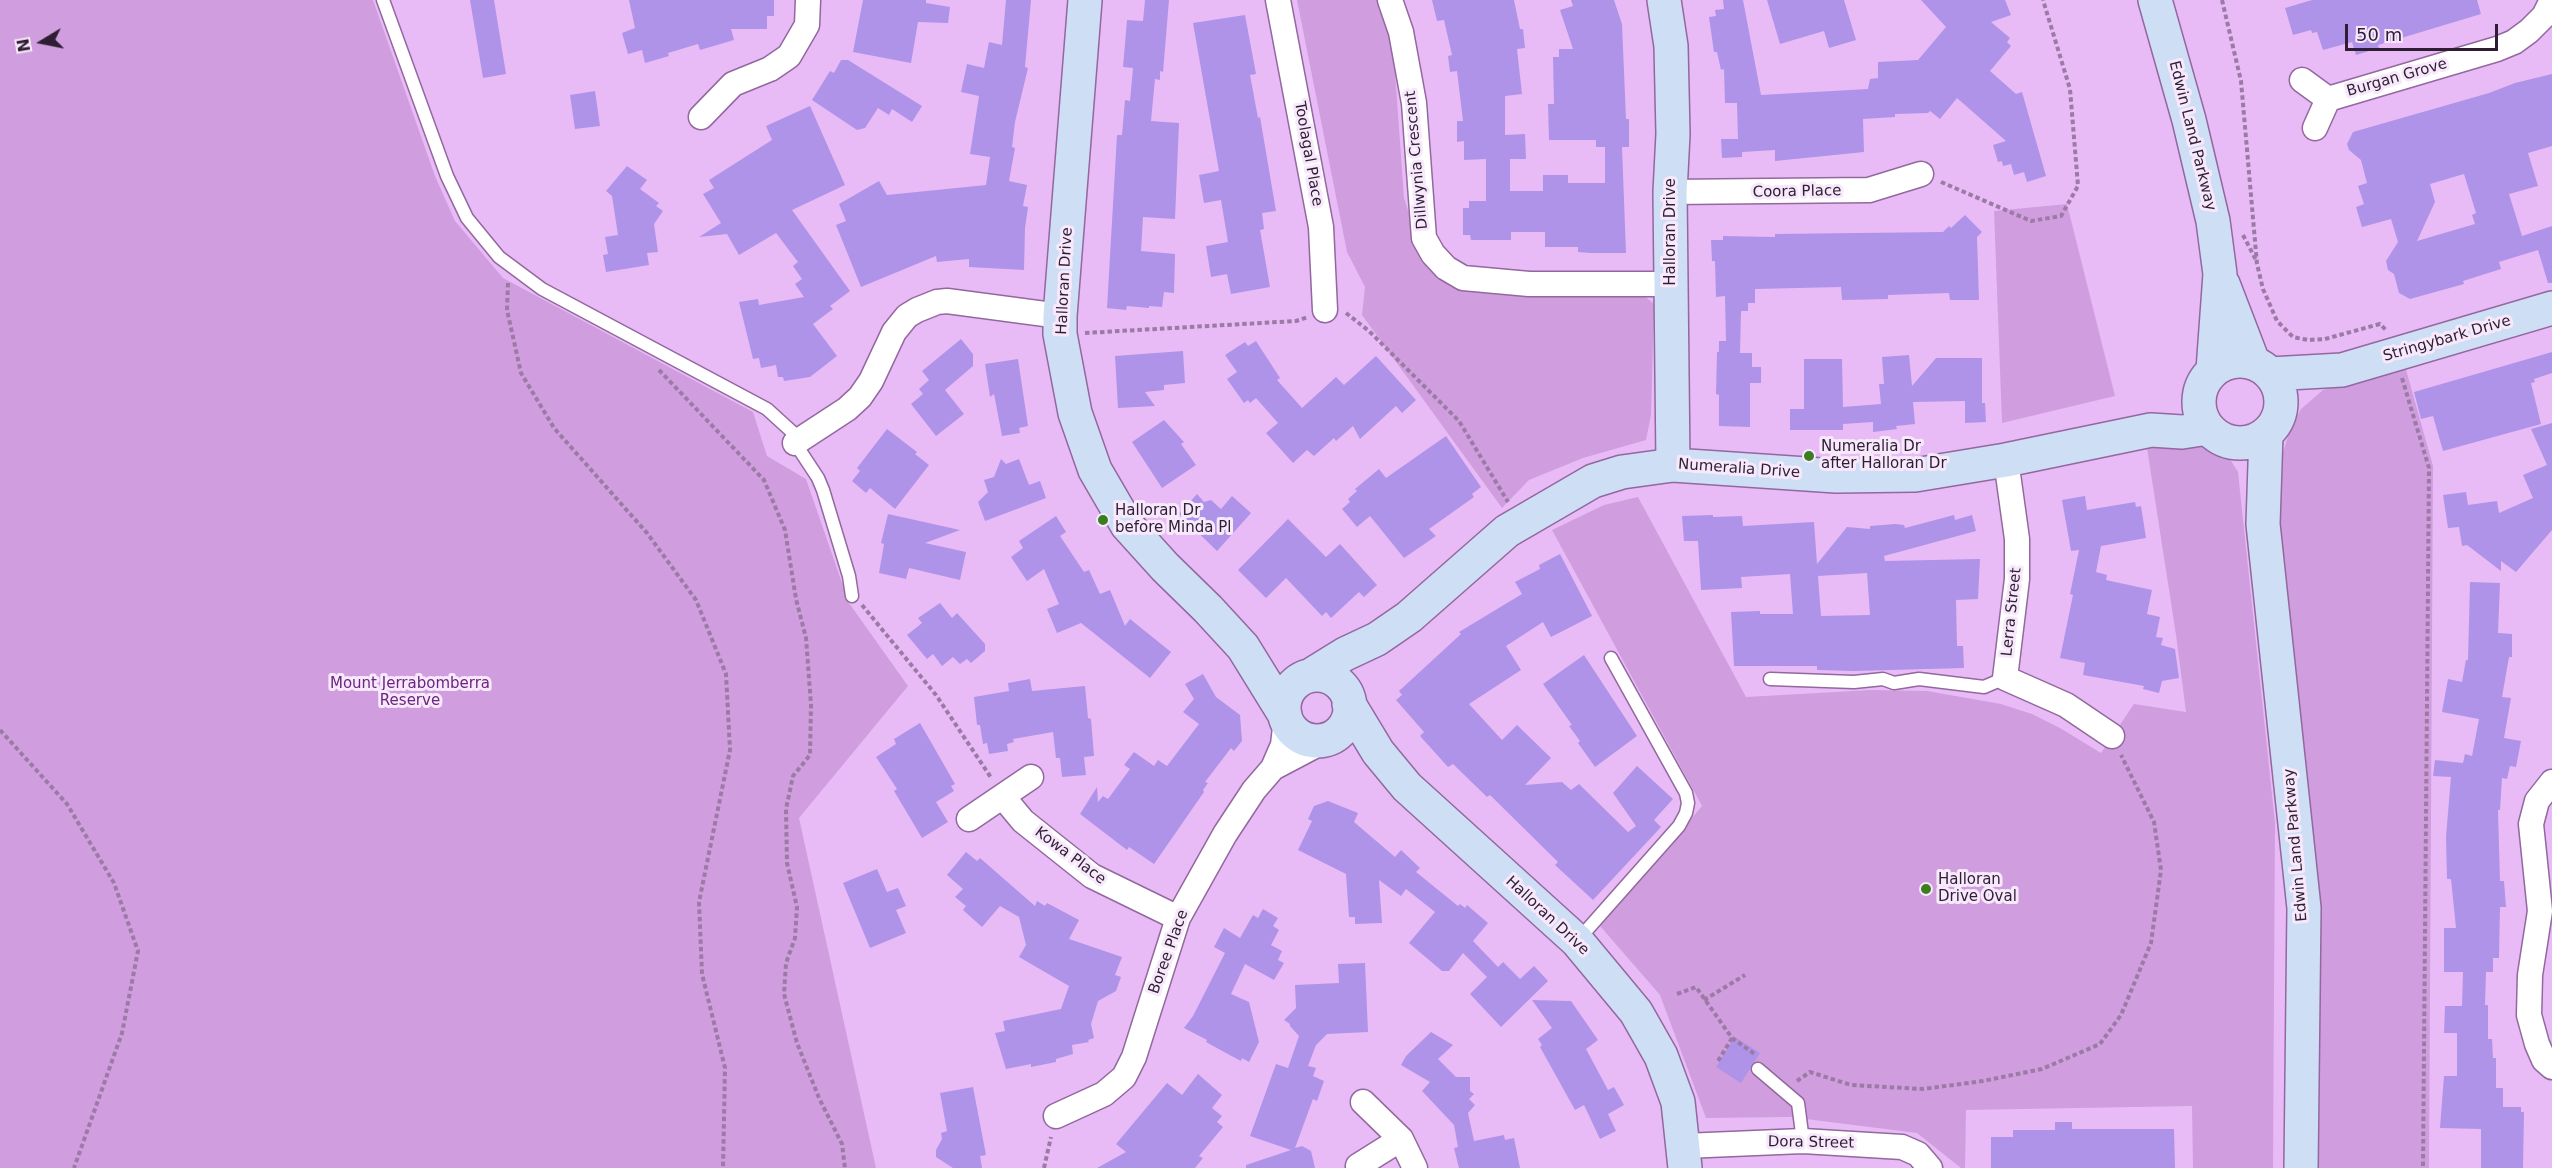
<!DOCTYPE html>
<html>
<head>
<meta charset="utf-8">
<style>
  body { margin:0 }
  #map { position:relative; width:2552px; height:1168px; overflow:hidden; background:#e8bbf6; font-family:"DejaVu Sans",sans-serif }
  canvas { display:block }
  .north { position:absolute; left:12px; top:12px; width:60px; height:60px; -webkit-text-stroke:4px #f7e9fb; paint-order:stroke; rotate:260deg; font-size:16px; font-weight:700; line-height:24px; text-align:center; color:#2e1d33 }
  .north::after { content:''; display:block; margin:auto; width:21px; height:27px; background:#2e1d33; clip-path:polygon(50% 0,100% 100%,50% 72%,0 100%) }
  .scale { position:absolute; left:2345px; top:24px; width:153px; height:27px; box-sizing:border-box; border:3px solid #2e1d33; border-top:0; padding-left:8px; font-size:18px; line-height:21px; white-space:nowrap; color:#2e1d33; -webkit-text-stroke:4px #f7e9fb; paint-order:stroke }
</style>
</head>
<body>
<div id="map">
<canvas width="2552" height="1168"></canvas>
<div class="north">N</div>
<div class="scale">50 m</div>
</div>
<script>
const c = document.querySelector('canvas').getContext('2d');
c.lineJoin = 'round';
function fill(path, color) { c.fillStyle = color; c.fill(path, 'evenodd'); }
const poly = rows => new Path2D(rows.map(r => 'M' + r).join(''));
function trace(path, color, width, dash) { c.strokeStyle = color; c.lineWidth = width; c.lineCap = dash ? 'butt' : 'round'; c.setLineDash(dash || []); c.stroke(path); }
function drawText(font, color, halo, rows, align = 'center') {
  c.font = font + ' "DejaVu Sans",sans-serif'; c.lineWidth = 6; c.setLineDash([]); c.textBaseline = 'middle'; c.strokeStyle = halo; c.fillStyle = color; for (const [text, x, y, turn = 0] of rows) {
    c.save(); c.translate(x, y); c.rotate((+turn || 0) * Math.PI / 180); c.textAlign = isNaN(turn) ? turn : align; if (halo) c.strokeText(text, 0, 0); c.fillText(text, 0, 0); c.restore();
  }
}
const green = poly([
  [0,0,373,0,435,176,455,221,503,278,753,412,767,456,806,479,849,603,908,686,799,818,876,1168,0,1168],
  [1297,0,1377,0,1392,30,1404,198,1425,262,1457,287,1524,296,1641,293,1654,304,1651,415,1646,440,1583,458,1529,480,1502,508,1362,315,1365,287,1347,252],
  [2067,204,2115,396,2002,423,1994,211],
  [2405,366,2433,466,2429,1168,2313,1168,2279,555,2280,462,2291,427,2301,409,2323,390],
  [2218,440,2238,472,2275,823,2273,1168,2193,1168,2192,1106,1966,1110,1965,1168,1961,1168,1917,1133,1790,1117,1706,1118,1660,995,1600,926,1702,806,1552,530,1604,505,1638,497,1746,697,1871,690,1927,691,2001,704,2032,714,2060,728,2101,753,2134,704,2186,712,2176,635,2147,448]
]);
const building = poly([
  [470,0,494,0,506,74,483,78],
  [629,0,774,0,774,16,767,16,767,29,731,29,734,40,700,50,698,44,668,53,669,56,645,63,642,50,628,54,622,33,635,28],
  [863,0,926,0,926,3,950,7,948,23,918,22,911,63,853,52],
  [1006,0,1031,0,1025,67,1028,68,1015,122,1012,147,1015,148,1009,181,1027,185,1023,206,1028,207,1025,228,1024,270,969,267,969,259,937,262,936,256,861,287,836,225,846,221,839,204,879,181,887,195,986,185,990,157,970,154,979,96,961,92,967,64,984,68,989,42,1002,45],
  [1145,0,1169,0,1163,72,1160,71,1160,80,1155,79,1151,121,1179,123,1175,219,1143,217,1141,251,1175,254,1174,293,1164,292,1162,307,1149,306,1149,308,1127,306,1126,310,1107,308,1117,135,1122,135,1125,100,1130,101,1133,68,1123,67,1127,20,1143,21],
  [1432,0,1514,0,1520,29,1523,29,1525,48,1517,49,1522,94,1505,96,1505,135,1525,134,1526,159,1510,159,1510,191,1543,191,1543,175,1568,175,1568,183,1605,183,1605,147,1596,147,1596,140,1549,140,1548,104,1554,104,1553,57,1559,57,1559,49,1573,49,1560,10,1573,6,1571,0,1614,0,1622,24,1626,119,1629,119,1629,147,1622,147,1626,253,1590,253,1578,252,1578,247,1545,247,1545,232,1511,232,1511,240,1471,240,1470,235,1463,235,1463,208,1469,208,1469,201,1486,201,1486,159,1464,160,1464,141,1457,142,1457,121,1463,121,1457,71,1450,72,1448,56,1452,55,1444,20,1437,21],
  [1723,0,1743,0,1761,95,1868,89,1870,79,1878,78,1878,62,1918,60,1946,27,1921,0,2005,0,2011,15,1991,22,2010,38,2007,42,2011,46,1990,71,2016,94,2022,92,2046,176,2027,182,2024,172,2014,175,2011,164,2003,166,2002,161,1998,162,1993,145,2006,141,1957,98,1940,119,1930,111,1928,113,1895,114,1895,117,1863,119,1864,152,1775,161,1775,150,1742,152,1742,157,1722,158,1721,139,1738,139,1737,103,1725,103,1724,69,1721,70,1717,52,1714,52,1709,17,1716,16,1715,10,1724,9],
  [1767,0,1844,0,1856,40,1829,48,1824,31,1780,44],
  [2312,0,2477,0,2481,14,2378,45,2379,48,2356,55,2352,42,2323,50,2317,32,2312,33,2311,30,2293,35,2285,8],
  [1245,15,1256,74,1250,75,1258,118,1260,117,1276,211,1262,213,1264,229,1260,230,1270,287,1231,294,1227,274,1211,277,1206,246,1228,242,1221,200,1204,203,1199,175,1219,171,1193,23],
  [841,60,848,60,922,106,912,122,892,109,889,115,878,108,865,128,857,130,812,100,830,71,834,73],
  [2552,74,2552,146,2528,153,2538,186,2509,194,2522,236,2552,226,2552,283,2548,283,2538,250,2499,262,2501,269,2463,281,2464,284,2410,299,2399,293,2394,274,2388,270,2386,261,2398,242,2391,219,2362,227,2356,207,2364,204,2358,186,2367,183,2361,160,2349,150,2347,144,2353,132,2489,93,2515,83],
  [2464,174,2476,213,2472,215,2475,224,2417,241,2435,202,2430,184],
  [595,91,600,126,575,129,570,95],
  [810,106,845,185,792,210,850,291,830,306,833,309,813,324,837,356,810,377,784,381,783,377,778,377,776,365,761,368,759,358,753,359,739,302,758,299,759,305,804,297,795,284,802,279,793,266,798,262,776,233,739,255,727,234,699,237,721,223,703,194,714,188,709,180,772,140,766,126],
  [627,166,647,180,640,189,659,203,656,206,663,211,654,224,658,252,647,253,649,265,606,272,603,255,608,254,605,237,618,235,612,196,606,191],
  [1965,215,1982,232,1977,237,1979,300,1950,300,1949,293,1888,295,1888,299,1842,300,1841,287,1755,289,1755,303,1748,303,1748,311,1741,311,1740,353,1752,353,1752,367,1761,367,1761,383,1750,383,1750,427,1719,426,1719,395,1716,394,1717,352,1719,352,1719,341,1726,341,1725,296,1716,297,1715,261,1712,261,1711,240,1723,240,1723,236,1775,237,1775,234,1943,232,1949,226,1951,228],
  [961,339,973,354,973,366,945,390,964,414,936,436,911,404,923,394,919,389,929,380,922,371],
  [1256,341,1280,378,1277,380,1302,408,1336,377,1344,385,1376,356,1416,400,1402,413,1396,406,1360,439,1353,426,1336,441,1334,438,1314,456,1307,450,1293,463,1266,433,1278,423,1256,398,1250,403,1248,400,1244,403,1227,379,1237,372,1225,355,1245,342,1248,346],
  [1183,351,1185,383,1164,385,1164,390,1145,392,1155,406,1118,408,1115,356],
  [2552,352,2552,373,2534,379,2535,382,2531,383,2541,424,2443,451,2433,416,2421,419,2414,392],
  [1909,355,1912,386,1936,358,1982,358,1982,403,1985,403,1986,422,1965,423,1965,401,1913,402,1915,424,1896,426,1897,429,1873,432,1873,422,1843,424,1843,430,1790,430,1790,409,1804,409,1804,359,1842,359,1843,407,1881,404,1879,384,1884,384,1882,357],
  [1018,359,1028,426,1019,428,1020,433,1002,436,994,394,990,397,985,364],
  [1164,420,1184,442,1181,444,1196,465,1162,488,1132,442],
  [2552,423,2552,530,2516,572,2501,561,2501,571,2467,545,2462,546,2459,527,2448,528,2443,495,2466,492,2468,505,2497,501,2499,513,2533,498,2523,475,2547,465,2531,429],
  [887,429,917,452,915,454,929,465,895,509,870,488,866,493,852,481,860,471,857,468],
  [1446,436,1481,487,1472,494,1474,497,1429,529,1436,536,1404,558,1370,516,1357,527,1342,509,1350,502,1348,499,1357,491,1355,489,1379,469,1386,478],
  [1001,459,1006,464,1019,459,1029,485,1040,481,1046,498,985,521,978,502,988,492,984,480,994,477],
  [1197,494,1204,502,1211,500,1221,509,1232,496,1251,513,1217,551,1179,514],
  [2085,496,2087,510,2135,502,2136,507,2141,506,2146,538,2101,546,2096,572,2107,575,2106,580,2152,590,2147,614,2160,617,2156,637,2163,638,2161,645,2175,649,2179,678,2162,681,2159,693,2143,689,2144,686,2083,675,2085,663,2060,658,2073,595,2070,594,2079,550,2071,551,2062,500],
  [888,514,960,530,925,543,966,552,960,580,909,568,906,579,879,573,884,544,881,543],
  [1713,515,1713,517,1742,516,1743,526,1814,522,1817,564,1847,527,1870,529,1870,526,1895,524,1904,525,1905,528,1954,515,1955,520,1972,515,1976,531,1884,556,1885,561,1980,559,1978,599,1956,600,1957,646,1963,646,1964,668,1854,671,1817,670,1817,666,1734,666,1731,612,1760,611,1760,614,1793,614,1790,574,1741,577,1742,588,1701,590,1698,541,1684,541,1682,516],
  [1867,573,1870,615,1821,616,1818,576],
  [1056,516,1066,532,1060,536,1084,572,1089,570,1100,594,1110,590,1125,626,1130,619,1171,652,1150,678,1081,623,1057,633,1047,609,1059,604,1044,569,1027,581,1011,557,1023,548,1019,541],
  [1288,519,1326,557,1340,544,1377,585,1364,597,1359,592,1331,618,1326,612,1322,616,1286,578,1266,598,1238,570],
  [1560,554,1592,616,1551,637,1543,622,1506,646,1521,670,1469,704,1502,740,1517,725,1551,758,1525,785,1562,782,1571,790,1579,784,1628,832,1636,826,1613,793,1637,766,1673,799,1654,820,1661,827,1593,900,1555,865,1558,862,1490,795,1487,797,1453,764,1448,767,1420,736,1424,732,1396,700,1402,695,1399,691,1461,634,1459,632,1522,594,1515,582,1540,569,1539,565],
  [2470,582,2500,583,2498,633,2512,634,2512,657,2509,657,2502,697,2511,698,2504,738,2521,741,2516,767,2510,766,2507,779,2502,778,2500,810,2498,810,2500,881,2504,881,2506,907,2500,907,2499,958,2493,958,2493,972,2486,972,2485,1005,2488,1005,2488,1039,2492,1039,2493,1058,2496,1058,2496,1088,2503,1088,2503,1107,2521,1107,2521,1112,2524,1112,2523,1168,2481,1168,2481,1129,2440,1128,2444,1076,2457,1076,2457,1033,2444,1033,2445,1006,2462,1006,2463,972,2444,972,2444,928,2456,928,2451,879,2447,879,2446,837,2451,777,2433,776,2435,760,2463,763,2465,754,2472,756,2479,719,2442,712,2448,679,2462,682,2466,660,2468,660],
  [940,603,952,618,957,613,985,644,985,651,971,663,967,659,960,664,953,657,942,666,933,654,927,659,907,635,922,623,918,618],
  [1584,655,1637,736,1595,767,1578,743,1580,741,1569,726,1572,725,1543,684],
  [1203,674,1216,697,1240,715,1242,741,1234,751,1231,748,1205,782,1208,783,1203,790,1204,792,1154,864,1129,847,1127,850,1080,814,1097,787,1098,802,1103,796,1108,799,1130,769,1124,765,1134,752,1154,766,1158,760,1167,766,1199,724,1183,712,1194,699,1185,684],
  [1030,679,1032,691,1085,686,1088,718,1091,719,1094,756,1084,757,1086,775,1062,777,1060,758,1056,758,1053,732,1013,739,1014,742,1007,744,1008,751,989,754,987,743,983,744,980,725,977,725,974,697,1009,691,1008,683],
  [920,723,955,784,951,786,954,791,936,802,948,822,922,838,894,791,897,789,876,757,896,744,894,739],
  [1328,801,1358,813,1354,822,1395,857,1401,850,1420,868,1416,872,1458,906,1460,904,1465,908,1467,905,1488,923,1473,941,1498,967,1503,962,1520,979,1534,966,1548,981,1501,1027,1470,994,1487,977,1463,953,1449,971,1442,971,1409,943,1435,912,1406,889,1401,896,1379,880,1382,923,1355,924,1355,917,1349,917,1346,874,1298,850,1312,821,1308,819,1314,806],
  [966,852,977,861,980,858,1035,906,1037,901,1045,906,1047,903,1079,920,1069,939,1122,957,1115,975,1121,977,1116,991,1098,1001,1091,1024,1094,1038,1088,1040,1089,1042,1072,1045,1073,1054,1056,1059,1056,1062,1031,1067,1031,1064,1006,1069,995,1033,1005,1031,1003,1021,1061,1009,1069,986,1019,957,1026,945,1019,917,1000,906,982,927,963,910,966,906,955,897,963,889,947,875],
  [877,869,887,892,898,888,906,906,896,910,906,933,870,948,843,883],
  [1263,909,1278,918,1273,926,1279,930,1271,945,1282,951,1278,960,1284,963,1274,980,1245,964,1231,994,1249,1002,1259,1042,1249,1062,1242,1058,1241,1061,1226,1053,1206,1042,1207,1040,1184,1028,1193,1016,1225,953,1214,947,1224,928,1240,938,1253,915,1258,918],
  [1365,963,1368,1032,1327,1034,1316,1045,1308,1066,1316,1068,1313,1076,1324,1081,1317,1101,1313,1099,1295,1148,1302,1146,1311,1151,1315,1168,1246,1168,1246,1165,1291,1150,1250,1136,1276,1064,1288,1068,1299,1036,1290,1026,1290,1024,1284,1020,1296,1008,1295,985,1339,983,1338,964],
  [1532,1000,1571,1001,1598,1040,1586,1049,1608,1090,1614,1087,1624,1105,1608,1114,1616,1131,1600,1139,1584,1105,1575,1110,1540,1047,1542,1045,1538,1039,1552,1028],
  [1431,1032,1453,1045,1438,1059,1456,1077,1470,1077,1470,1091,1474,1094,1469,1099,1475,1105,1468,1113,1474,1141,1504,1135,1505,1140,1514,1138,1520,1168,1459,1168,1454,1148,1458,1147,1454,1125,1422,1091,1430,1082,1401,1065,1406,1056],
  [1735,1037,1760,1053,1741,1083,1716,1067],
  [1198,1074,1222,1095,1212,1108,1222,1116,1217,1122,1223,1127,1199,1156,1203,1158,1195,1168,1097,1168,1126,1152,1116,1144,1167,1083,1182,1095],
  [973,1087,986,1155,980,1156,982,1168,953,1168,936,1157,936,1150,942,1139,941,1133,947,1131,940,1093],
  [2055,1122,2072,1122,2072,1129,2174,1129,2175,1168,1991,1168,1991,1137,2013,1137,2013,1130,2055,1130]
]);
const path = poly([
  [2222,0,2241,81,2257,264,2263,289,2277,321,2293,337,2308,340,2325,339,2376,325,2380,324,2387,331],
  [1941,182,2031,221,2061,216,2078,186,2070,89,2043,0],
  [2243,235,2256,260],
  [508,283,507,310,521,373,554,428,647,533,696,600,726,674,730,750,699,902,702,974,725,1068,723,1168],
  [1346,313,1369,331,1459,421,1508,502],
  [1085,333,1296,321,1308,317],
  [659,370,764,480,785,530,796,599,806,638,811,705,810,755,793,776,786,809,787,863,797,907,795,938,786,963,784,994,797,1043,819,1098,842,1144,845,1168],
  [2402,378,2429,468,2423,1168],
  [862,605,936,695,992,779],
  [0,730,67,804,114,883,138,951,122,1033,74,1168],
  [1677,994,1696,987,1732,1038,1718,1061],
  [1704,1000,1745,975],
  [1732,1038,1756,1055],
  [1797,1081,1810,1072,1851,1085,1923,1089,1983,1081,2042,1069,2100,1044,2121,1015,2151,943,2161,870,2154,822,2121,755],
  [1044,1168,1051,1137]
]);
const lane = poly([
  [383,0,447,176,467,218,499,257,542,289,767,409,801,440],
  [795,443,818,478,823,490,849,576,852,596],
  [1770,679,1854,682,1883,679,1894,683,1919,679,1984,687,2005,678],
  [1578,940,1679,826,1686,813,1688,803,1686,793,1611,658],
  [1758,1069,1798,1103,1803,1141]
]);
const street = poly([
  [1278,0,1321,227,1325,310],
  [1390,0,1401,32,1414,103,1424,238,1433,254,1446,268,1463,278,1529,284,1671,284],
  [2302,80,2328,99,2497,49,2514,42,2529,31,2544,16,2552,0],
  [701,117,733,84,770,69,789,56,807,25,808,0],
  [2315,128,2328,99],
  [1670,192,1869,190,1921,174],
  [795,443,847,409,860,397,871,381,894,332,907,316,917,310,937,302,947,301,1060,316],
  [2006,460,2017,539,2017,579,2005,678,2066,705,2112,736],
  [1273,768,1283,745,1286,719],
  [2552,782,2537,801,2531,824,2540,911,2530,975,2529,1015,2537,1044,2544,1060,2552,1067],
  [1003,797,1023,821,1092,876,1178,918],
  [969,819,1031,777],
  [1363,1102,1401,1139,1415,1168],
  [1056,1116,1104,1094,1124,1077,1134,1057,1178,918,1225,834,1254,790,1273,768,1328,739],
  [1684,1146,1803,1141,1902,1147,1918,1154,1930,1168],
  [1358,1166,1401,1139]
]);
const secondary = poly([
  [1085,0,1060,316,1060,334,1075,413,1095,470,1127,525,1165,567,1208,609,1243,647,1285,715],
  [1664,0,1671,46,1673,134,1670,192,1673,465],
  [2155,0,2189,120,2213,221,2220,274,2213,370],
  [2223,284,2253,362],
  '2199 402a41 41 0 1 1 82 0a41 41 0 1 1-82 0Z',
  [2270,374,2342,370,2552,308],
  [2266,434,2263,524,2304,908,2301,1168],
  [1311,675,1345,654,1377,639,1409,617,1507,531,1593,481,1622,472,1673,465,1836,476,1915,475,2006,460,2151,430,2182,432,2208,428],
  '1284 708a33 33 0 1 1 66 0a33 33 0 1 1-66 0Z',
  [1349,704,1378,752,1407,787,1577,941,1636,1012,1661,1056,1678,1102,1685,1168]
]);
const markers = [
  [1809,456,6,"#3b7e20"],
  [1103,520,6,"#3b7e20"],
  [1926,889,6,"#3b7e20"]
];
const streetNames = [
  ["Burgan Grove",2397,78,-16],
  ["Edwin Land Parkway",2192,136,76],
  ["Toolagal Place",1308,154,80],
  ["Dillwynia Crescent",1417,160,-95],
  ["Coora Place",1797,192,-1],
  ["Halloran Drive",1671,232,-90],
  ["Halloran Drive",1065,281,-87],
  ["Stringybark Drive",2447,339,-16],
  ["Numeralia Drive",1739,469,4],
  ["Lerra Street",2012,612,-84],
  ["Edwin Land Parkway",2296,845,-95],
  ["Kowa Place",1070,856,37],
  ["Halloran Drive",1547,916,43],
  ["Boree Place",1169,952,-70],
  ["Dora Street",1811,1143,1]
];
const poiNames = [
  ["Numeralia Dr",1821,447],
  ["after Halloran Dr",1821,464],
  ["Halloran Dr",1115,511],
  ["before Minda Pl",1115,528],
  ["Halloran",1938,880],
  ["Drive Oval",1938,897]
];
const parkNames = [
  ["Mount Jerrabomberra",410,684],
  ["Reserve",410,701]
];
fill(green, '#d09edf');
fill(building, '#af93e8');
trace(lane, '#92689e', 15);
trace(street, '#92689e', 27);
trace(secondary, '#92689e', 36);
trace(path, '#9b7aa6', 4, [4.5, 3]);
trace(lane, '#fff', 12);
trace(street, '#fff', 24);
trace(secondary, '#cedef5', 33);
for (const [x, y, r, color] of markers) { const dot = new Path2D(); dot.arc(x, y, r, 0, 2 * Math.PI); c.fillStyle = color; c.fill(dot); trace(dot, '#f7e9fb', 2); }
drawText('15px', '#2e1d33', '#f7e9fb', streetNames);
drawText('15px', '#2e1d33', '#f7e9fb', poiNames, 'left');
drawText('15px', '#6b257e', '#f7e9fb', parkNames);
</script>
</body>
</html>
